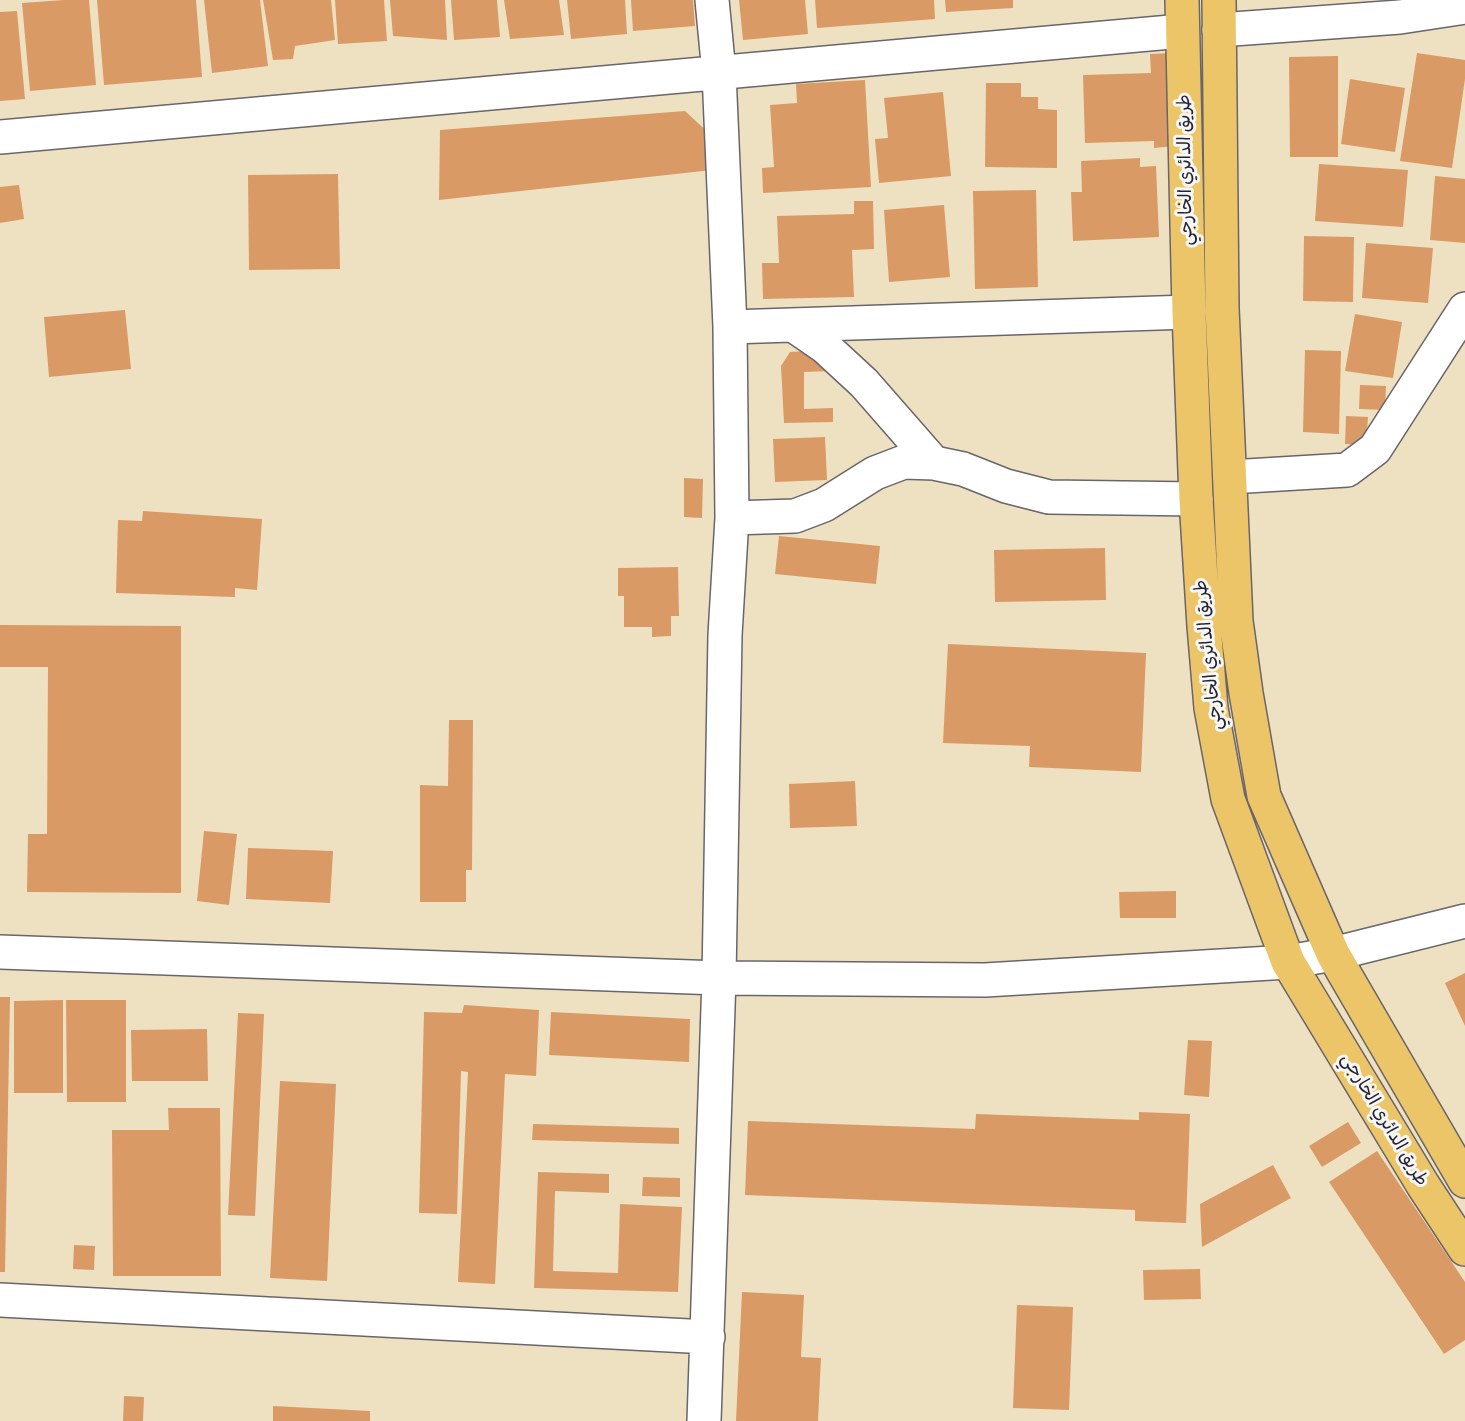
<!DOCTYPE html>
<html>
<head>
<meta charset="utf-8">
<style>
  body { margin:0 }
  canvas { display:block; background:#ede1c1 }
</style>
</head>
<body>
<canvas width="1465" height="1421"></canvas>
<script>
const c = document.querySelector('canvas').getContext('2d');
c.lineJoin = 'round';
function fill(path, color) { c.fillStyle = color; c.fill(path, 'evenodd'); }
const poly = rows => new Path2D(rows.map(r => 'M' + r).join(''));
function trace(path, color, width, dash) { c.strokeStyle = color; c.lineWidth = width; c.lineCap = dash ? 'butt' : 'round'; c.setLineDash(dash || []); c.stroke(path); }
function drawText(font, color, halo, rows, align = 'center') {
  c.font = font + ' Itim,"Playpen Sans Arabic",sans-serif'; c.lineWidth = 6; c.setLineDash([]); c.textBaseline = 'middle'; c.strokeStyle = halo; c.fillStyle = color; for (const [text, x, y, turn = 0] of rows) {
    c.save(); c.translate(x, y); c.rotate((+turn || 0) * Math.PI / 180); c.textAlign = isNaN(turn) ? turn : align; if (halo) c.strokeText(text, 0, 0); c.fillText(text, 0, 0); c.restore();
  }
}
const building = poly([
  [64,0,89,0,96,85,30,91,22,3],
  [97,0,196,0,202,77,104,85],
  [204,0,260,0,268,66,212,73],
  [263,0,331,0,335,40,295,46,293,59,273,60],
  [335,0,384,0,387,41,338,44],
  [390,0,445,0,447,40,393,36],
  [451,0,497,0,500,37,454,40],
  [504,0,559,0,564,35,510,39],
  [567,0,625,0,627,34,571,39],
  [631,0,693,0,695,26,633,31],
  [739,0,805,0,808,34,743,40],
  [815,0,934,0,935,19,817,28],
  [945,0,1013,0,1013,8,946,12],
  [17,11,25,99,0,101,0,12],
  [1172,53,1175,146,1154,148,1154,141,1085,143,1083,75,1151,73,1150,54],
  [1417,53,1465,60,1465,79,1452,168,1400,161],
  [1338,56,1338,157,1290,157,1289,57],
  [1350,79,1405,88,1395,152,1341,144],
  [865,80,871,187,763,193,762,168,774,167,770,105,797,103,796,84],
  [986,83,1021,83,1021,97,1038,97,1038,109,1057,110,1057,168,985,167],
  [943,92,951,176,879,183,875,139,888,138,884,98],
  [685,111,712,136,712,170,439,200,440,130],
  [1140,158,1140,167,1156,166,1159,237,1073,241,1071,192,1082,192,1081,161],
  [1319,164,1408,170,1403,227,1315,221],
  [338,174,340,269,249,270,248,175],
  [1435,176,1465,179,1465,243,1430,240],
  [19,185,24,219,0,223,0,187],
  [1036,190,1038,287,975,289,973,191],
  [854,201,873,201,874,249,852,250,854,297,763,299,762,263,779,263,777,216,854,214],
  [944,205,950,277,889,282,884,210],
  [1304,236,1354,237,1353,302,1303,301],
  [1366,243,1433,248,1428,303,1362,298],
  [125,310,131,369,49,377,44,317],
  [1355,314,1402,322,1393,378,1345,371],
  [822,350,830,371,804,372,804,409,833,408,833,422,784,423,781,366,790,352],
  [1305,350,1341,351,1339,434,1303,432],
  [1360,385,1386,386,1385,410,1359,409],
  [1346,416,1368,417,1366,445,1345,444],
  [825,437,827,480,775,482,773,439],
  [684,478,703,479,702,518,684,517],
  [143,511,262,519,257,590,235,588,235,597,116,593,118,520,142,521],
  [779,536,880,546,876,584,775,574],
  [1105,548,1106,600,995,602,994,550],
  [678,567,679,616,671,616,671,636,652,637,652,627,624,627,624,596,618,596,618,568],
  [0,625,181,626,181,893,27,892,28,834,47,834,48,667,0,667],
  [948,644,1146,653,1141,772,1029,767,1030,746,943,743],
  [449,720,473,720,472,870,466,870,466,902,420,902,420,785,448,786],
  [855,781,857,826,790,828,789,784],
  [204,831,237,834,229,905,197,901],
  [248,848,333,851,330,903,246,899],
  [1176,891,1176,918,1120,918,1119,892],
  [1465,973,1465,1026,1445,983],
  [0,997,10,997,5,1272,0,1272],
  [63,1000,63,1093,14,1093,14,1001],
  [66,1000,126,1000,126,1102,67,1102],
  [464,1005,539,1010,536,1076,505,1074,495,1284,458,1282,468,1072,461,1071,457,1214,419,1213,424,1012,462,1013],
  [551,1012,690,1019,689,1062,549,1055],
  [238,1013,264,1014,255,1216,228,1215],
  [207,1029,208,1081,132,1081,131,1030],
  [1188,1040,1212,1041,1209,1097,1184,1095],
  [280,1081,336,1084,327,1281,270,1278],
  [168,1108,220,1108,221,1276,113,1276,112,1130,169,1130],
  [1139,1112,1190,1114,1186,1223,1135,1221,1135,1210,745,1195,748,1121,975,1129,976,1114,1139,1120],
  [1348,1122,1361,1143,1322,1167,1309,1146],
  [533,1124,679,1128,679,1144,532,1140],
  [1377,1151,1465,1282,1465,1340,1444,1354,1329,1182],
  [1273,1165,1291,1198,1202,1247,1200,1204],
  [538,1172,609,1174,609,1193,555,1191,553,1271,618,1273,620,1204,682,1207,678,1292,534,1288],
  [643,1177,680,1178,680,1197,642,1196],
  [74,1245,95,1246,94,1270,73,1269],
  [1200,1269,1201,1299,1144,1300,1143,1270],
  [742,1292,804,1295,801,1357,821,1358,818,1421,736,1421],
  [1017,1305,1073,1307,1069,1410,1013,1408],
  [124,1396,144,1397,143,1421,123,1421],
  [273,1406,370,1411,370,1421,273,1421]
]);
const minor = poly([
  [1219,30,1400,17,1465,7],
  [0,137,1182,31],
  [793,325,825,347,864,383,934,463],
  [730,327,1189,312],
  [1230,477,1347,470,1375,449,1465,309],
  [732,518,795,516,824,505,875,473,904,462,934,463,963,469,1006,486,1049,497,1196,499],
  [0,952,719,978,985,980,1288,962,1333,954,1465,921],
  [0,1300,708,1337],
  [704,1421,719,978,725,635,732,518,730,327,719,73,712,0]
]);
const major = poly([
  [1182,0,1189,312,1196,499,1204,626,1211,708,1228,799,1288,962,1423,1185,1465,1249],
  [1219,0,1222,308,1236,621,1246,693,1264,796,1333,954,1465,1181]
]);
const streetNames = [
  ["طريق الدائري الخارجي",1186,170,-91],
  ["طريق الدائري الخارجي",1209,655,-96],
  ["طريق الدائري الخارجي",1384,1120,59]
];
fill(building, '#da9a66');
trace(minor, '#69656a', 36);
trace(major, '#69656a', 36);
trace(minor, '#fff', 33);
trace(major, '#edc569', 33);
drawText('18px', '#22223b', '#f6f6f2', streetNames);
</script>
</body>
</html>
